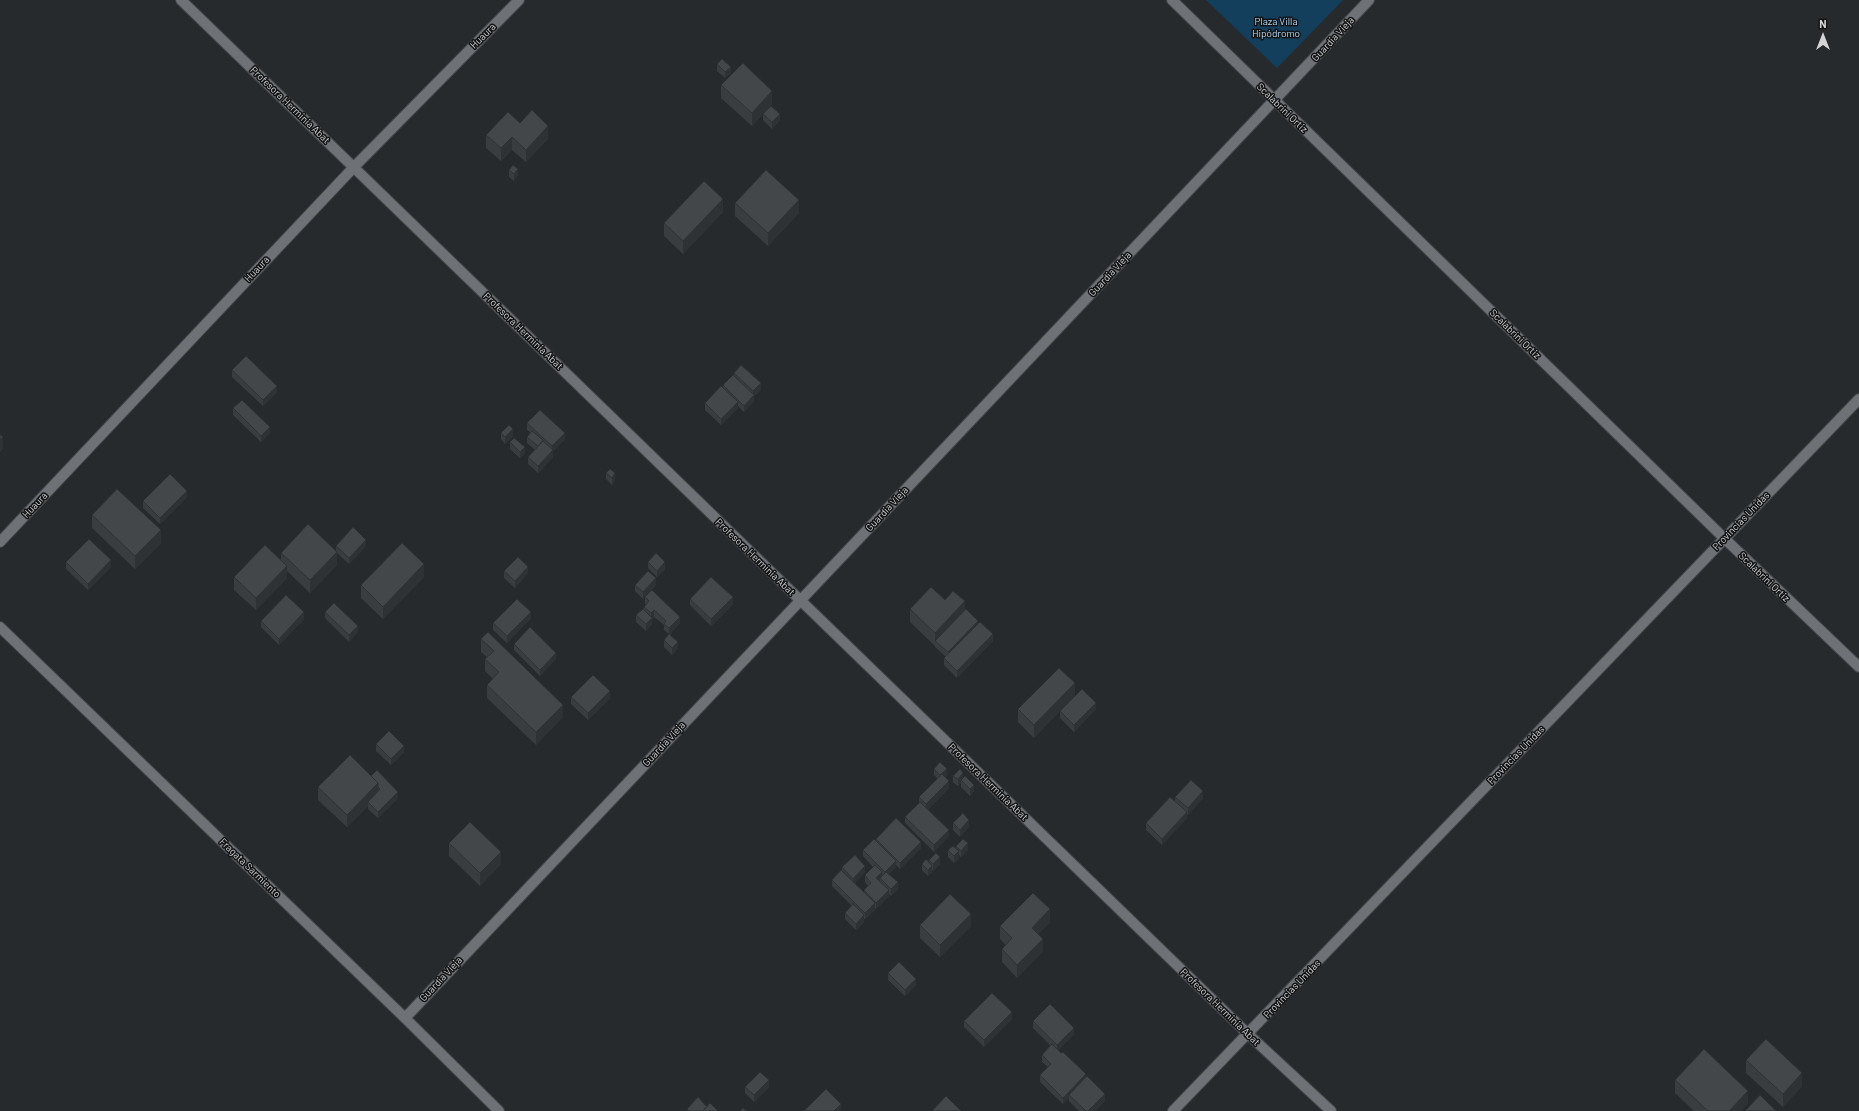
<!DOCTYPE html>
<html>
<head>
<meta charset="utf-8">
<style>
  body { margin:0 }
  #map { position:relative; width:1859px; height:1111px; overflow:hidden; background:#272a2d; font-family:Barlow,sans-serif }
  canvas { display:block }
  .north { position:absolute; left:1803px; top:16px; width:40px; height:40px; -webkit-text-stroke:3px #111314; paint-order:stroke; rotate:0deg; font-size:11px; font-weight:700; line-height:16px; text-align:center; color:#d3d5d7 }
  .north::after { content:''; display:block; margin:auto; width:14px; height:18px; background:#d3d5d7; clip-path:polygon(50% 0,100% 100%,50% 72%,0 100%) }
</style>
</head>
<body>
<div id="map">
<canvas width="1859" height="1111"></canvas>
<div class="north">N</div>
</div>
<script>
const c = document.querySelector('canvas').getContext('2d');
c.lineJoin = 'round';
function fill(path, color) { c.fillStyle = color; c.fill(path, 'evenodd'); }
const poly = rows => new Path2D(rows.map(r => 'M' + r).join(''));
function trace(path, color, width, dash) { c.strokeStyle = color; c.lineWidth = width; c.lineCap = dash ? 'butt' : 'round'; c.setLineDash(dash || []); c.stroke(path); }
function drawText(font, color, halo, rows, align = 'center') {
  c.font = font + ' Barlow,sans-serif'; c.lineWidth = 3; c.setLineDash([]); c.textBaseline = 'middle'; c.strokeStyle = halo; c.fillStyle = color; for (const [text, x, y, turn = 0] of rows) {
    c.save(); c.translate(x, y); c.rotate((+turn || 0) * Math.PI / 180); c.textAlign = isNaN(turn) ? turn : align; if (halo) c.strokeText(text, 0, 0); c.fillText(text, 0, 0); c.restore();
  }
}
const green = poly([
  [1206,0,1343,0,1277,68]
]);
const street = poly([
  [181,0,1248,1034,1331,1111],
  [1172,0,1724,538,1859,667],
  [0,542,354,167,519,0],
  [0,627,405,1018,499,1111],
  [405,1018,1369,0],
  [1173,1111,1859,399]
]);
const wall = poly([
  [717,64,731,73,725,78,717,71],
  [721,85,772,104,752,126,721,98],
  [763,114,780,120,772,129,763,120],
  [520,123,548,139,526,162,512,150,501,161,486,148,486,135],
  [509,170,518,175,514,181,509,177],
  [735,203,799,213,768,246,735,216],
  [723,212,683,254,664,236,664,223],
  [232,370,277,392,263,406,232,377],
  [734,373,761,390,754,396,754,401,744,412,738,406,738,408,721,425,705,410,705,403,723,388,723,385,734,376],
  [233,408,270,433,261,442,233,415],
  [527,423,565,439,553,451,553,457,538,473,528,464,528,457,535,450,527,443,527,437,531,433,527,430],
  [501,433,513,436,505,444,501,439],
  [510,442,525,453,520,458,510,449],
  [606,473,615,480,612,485,606,479],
  [187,497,160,524,143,508,143,501],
  [92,515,161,543,135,569,92,528],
  [336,546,366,546,349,564,337,553,337,565,310,593,287,571,287,578,256,610,234,590,234,577,281,560,281,553,336,551],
  [66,562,111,567,88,590,66,569],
  [648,562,665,569,657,577,648,568],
  [504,571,528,573,515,588,504,578],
  [424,577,383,619,361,598,361,585],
  [635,585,656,585,643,599,635,591],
  [645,597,680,623,670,634,678,648,672,655,664,647,664,640,669,634,664,630,664,625,654,617,652,619,652,624,646,631,636,622,636,615,644,610,644,607,646,605,645,604],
  [690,599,733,604,711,626,690,605],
  [945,600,965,611,978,623,993,641,957,678,944,665,944,658,946,657,935,647,935,645,935,646,910,622,910,609],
  [325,612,358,632,349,642,325,618],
  [531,618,507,643,493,630,493,623],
  [304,619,279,645,261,627,261,621],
  [481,639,563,717,536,745,487,698,487,685,493,679,485,671,485,659,487,657,481,652],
  [514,644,556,659,540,676,514,650],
  [1075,695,1034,738,1018,722,1018,709],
  [571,697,610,698,588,720,571,704],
  [1096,709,1074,732,1060,718,1060,711],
  [376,744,404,752,391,765,376,751],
  [934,769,947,776,945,777,949,788,928,809,949,836,934,852,905,823,905,817,919,803,919,797,938,779,934,775],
  [371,776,398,798,378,818,368,809,368,806,347,827,318,800,318,787],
  [953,776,963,777,974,791,970,796,961,787,961,783,958,786,953,782],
  [1175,797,1203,798,1188,815,1187,814,1187,818,1162,845,1146,830,1146,823,1175,801],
  [953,823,969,827,960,837,953,830],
  [876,839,921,848,900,869,896,865,896,867,889,874,898,889,891,896,889,894,889,896,876,909,875,908,875,910,865,919,864,919,864,922,856,930,845,919,845,913,852,906,832,886,832,880,842,871,842,867,865,872,854,884,864,893,864,890,868,886,865,882,865,875,873,867,863,856,863,850,876,841],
  [449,843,501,864,480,886,449,856],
  [956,846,968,850,961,857,959,855,959,858,954,863,948,857,948,850,956,849],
  [929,860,940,864,933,871,932,870,932,872,928,876,922,870,922,864,929,862],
  [1050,922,1038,934,1043,951,1017,978,1002,962,1002,949,1006,945,1000,939,1000,926],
  [920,925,971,926,940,957,920,938],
  [888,973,916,985,905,996,888,980],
  [1012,1019,984,1047,964,1027,964,1021],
  [1033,1021,1074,1034,1058,1050,1086,1077,1105,1101,1095,1111,1079,1111,1069,1101,1069,1098,1063,1104,1040,1082,1040,1075,1048,1067,1042,1062,1042,1055,1051,1046,1033,1028],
  [1746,1060,1802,1086,1783,1107,1746,1073],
  [1675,1080,1748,1103,1741,1111,1694,1111,1675,1093],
  [745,1087,769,1087,754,1102,745,1093]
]);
const shadedWall = poly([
  [731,67,731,73,725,78,725,72],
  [772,91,772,104,752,126,752,113],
  [780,114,780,120,772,129,772,122],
  [548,126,548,139,526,162,526,150],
  [512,137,512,150,501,161,501,148],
  [518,169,518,175,514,181,514,174],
  [723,199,723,212,683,254,683,241],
  [799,200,799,213,768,246,768,233],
  [761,383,761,390,754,396,754,401,744,412,744,406,753,396,753,391],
  [277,386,277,392,263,406,263,400],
  [738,402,738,408,721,425,721,419],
  [270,427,270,433,261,442,261,436],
  [513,429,513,436,505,444,505,437],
  [565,433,565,439,553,451,553,457,538,473,538,466,552,452,552,446],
  [3,437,3,449,0,453,0,440],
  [525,447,525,453,520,458,520,452],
  [615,473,615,480,612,485,612,478],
  [187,491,187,497,160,524,160,518],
  [161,530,161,543,135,569,135,556],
  [366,540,366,546,349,564,349,558],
  [337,552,337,565,310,593,310,580],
  [111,560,111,567,88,590,88,584],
  [665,562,665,569,657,577,657,571],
  [424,564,424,577,383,619,383,607],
  [287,566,287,578,256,610,256,598],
  [528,567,528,573,515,588,515,581],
  [656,578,656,585,643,599,643,592],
  [733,597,733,604,711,626,711,619],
  [965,601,965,614,935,641,935,646,935,633],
  [654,610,654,617,652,619,652,624,646,631,646,624,651,619,651,613],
  [304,612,304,619,279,645,279,639],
  [531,612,531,618,507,643,507,636],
  [680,617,680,623,669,635,669,628],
  [978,621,978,627,948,658,948,652],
  [358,626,358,632,349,642,349,635],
  [993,634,993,641,957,678,957,671],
  [678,642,678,648,672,655,672,648],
  [556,653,556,659,540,676,540,670],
  [1075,683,1075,695,1034,738,1034,725],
  [610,691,610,698,588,720,588,713],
  [1096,703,1096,709,1074,732,1074,725],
  [563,705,563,717,536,745,536,732],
  [404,746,404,752,391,765,391,759],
  [947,769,947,776,940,781,940,775],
  [963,773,963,780,961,780,961,783,958,786,958,779],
  [949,781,949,788,926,811,926,804],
  [378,783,378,795,368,802,368,806,347,827,347,815],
  [974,785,974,791,970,796,970,789],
  [1203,791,1203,798,1188,815,1188,808],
  [398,792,398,798,378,818,378,812],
  [1187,812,1187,818,1162,845,1162,839],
  [969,820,969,827,960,837,960,830],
  [949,830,949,836,934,852,934,845],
  [921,842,921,848,900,869,900,863],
  [968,843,968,850,961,857,961,851],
  [959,851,959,858,954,863,954,856],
  [501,852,501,864,480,886,480,873],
  [940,857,940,864,933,871,933,864],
  [896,861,896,867,885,878,885,872],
  [865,866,865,872,853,885,853,879],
  [932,866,932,872,928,876,928,870],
  [882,872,882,878,880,878,880,881,876,878],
  [898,882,898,889,891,896,891,889],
  [889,890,889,896,876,909,876,903],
  [875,903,875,910,865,919,865,913],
  [1050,909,1050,922,1032,941,1032,928],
  [971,914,971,926,940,957,940,945],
  [864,915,864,922,856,930,856,924],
  [1043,939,1043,951,1017,978,1017,965],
  [916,979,916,985,905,996,905,990],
  [1012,1012,1012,1019,984,1047,984,1040],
  [1074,1028,1074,1034,1057,1051,1057,1045],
  [1802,1073,1802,1086,1783,1107,1783,1094],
  [1086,1074,1086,1081,1069,1095,1069,1098,1063,1104,1063,1098],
  [769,1080,769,1087,754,1102,754,1095],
  [1748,1091,1748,1103,1741,1111,1729,1111],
  [1105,1094,1105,1101,1095,1111,1088,1111],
  [841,1104,841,1110,840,1111,834,1111]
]);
const building = poly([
  [722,59,731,67,725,72,717,64,722,59],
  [743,63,772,91,752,113,721,85,743,63],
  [771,106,780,114,772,122,763,114,771,106],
  [532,110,548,126,526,150,512,137,501,148,486,135,508,112,520,123,532,110],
  [513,165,518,169,514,174,509,170,513,165],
  [766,170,799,200,768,233,735,203,766,170],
  [704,181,723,199,683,241,664,223,704,181],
  [246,356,277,386,263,400,232,370,246,356],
  [741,365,761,383,753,391,734,373,741,365],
  [733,375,754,395,744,406,723,385,733,375],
  [721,386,738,402,721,419,705,403,721,386],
  [242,400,270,427,261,436,233,408,242,400],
  [540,410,565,433,552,446,527,423,540,410],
  [509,425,513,429,505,437,501,433,509,425],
  [532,431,543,440,538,446,527,437,532,431],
  [0,434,3,437,0,440,0,434],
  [514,438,525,447,520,452,510,442,514,438],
  [543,441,553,450,538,466,528,457,543,441],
  [610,469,615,473,612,478,606,473,610,469],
  [170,474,187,491,160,518,143,501,170,474],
  [117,489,161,530,135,556,92,515,117,489],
  [308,524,337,552,310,580,281,553,308,524],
  [353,527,366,540,349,558,336,546,353,527],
  [89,539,111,560,88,584,66,562,89,539],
  [402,543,424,564,383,607,361,585,402,543],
  [265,545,287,566,256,598,234,577,265,545],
  [656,553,665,562,657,571,648,562,656,553],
  [518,557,528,567,515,581,504,571,518,557],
  [648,571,656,578,643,592,635,585,648,571],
  [711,577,733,597,711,619,690,599,711,577],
  [931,587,945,600,953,591,965,601,935,633,910,609,931,587],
  [652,590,680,617,669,628,664,624,666,621,654,610,651,613,644,607,649,601,645,597,652,590],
  [286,595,304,612,279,639,261,621,286,595],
  [517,599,531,612,507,636,493,623,517,599],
  [334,603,358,626,349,635,325,612,334,603],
  [643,609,652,618,646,624,636,615,643,609],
  [966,609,978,621,948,652,935,641,966,609],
  [980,622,993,634,957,671,944,658,980,622],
  [530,627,556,653,540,670,514,644,530,627],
  [488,632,563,705,536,732,487,685,499,672,485,659,494,651,481,639,488,632],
  [669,634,678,642,672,648,664,640,669,634],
  [1059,668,1075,683,1034,725,1018,709,1059,668],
  [593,675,610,691,588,713,571,697,593,675],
  [1082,689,1096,703,1074,725,1060,711,1082,689],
  [389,731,404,746,391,759,376,744,389,731],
  [350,755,378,783,347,815,318,787,350,755],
  [940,762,947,769,940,775,934,769,940,762],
  [960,769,963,773,958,779,953,776,960,769],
  [377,770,398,792,378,812,368,802,380,789,378,787,378,783,371,776,377,770],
  [942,774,949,781,926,804,919,797,942,774],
  [965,776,974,785,970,789,961,780,965,776],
  [1191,780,1203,791,1188,808,1175,797,1191,780],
  [1170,797,1187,812,1162,839,1146,823,1170,797],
  [920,802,949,830,934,845,905,817,920,802],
  [963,813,969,820,960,830,953,823,963,813],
  [896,818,921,842,900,863,876,839,896,818],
  [470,822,501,852,480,873,449,843,470,822],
  [874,839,896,861,885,872,863,850,874,839],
  [963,839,968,843,961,851,956,846,963,839],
  [953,846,959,851,954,856,948,850,953,846],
  [936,853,940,857,933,864,929,860,936,853],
  [855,855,865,866,853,879,842,867,855,855],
  [926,859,932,866,928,870,922,864,926,859],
  [875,865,882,872,876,878,889,890,876,903,864,890,871,883,865,875,875,865],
  [841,870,875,903,865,913,832,880,841,870],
  [886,872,898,882,891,889,880,878,886,872],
  [1033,893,1050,909,1032,928,1043,939,1017,965,1002,949,1012,938,1000,926,1033,893],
  [950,894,971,914,940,945,920,925,950,894],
  [853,904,864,915,856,924,845,913,853,904],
  [899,962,916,979,905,990,888,973,899,962],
  [992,993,1012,1012,984,1040,964,1021,992,993],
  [1050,1004,1074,1028,1057,1045,1033,1021,1050,1004],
  [1766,1039,1802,1073,1783,1094,1746,1060,1766,1039],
  [1052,1044,1061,1053,1063,1052,1086,1074,1063,1098,1040,1075,1051,1064,1042,1055,1052,1044],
  [1704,1049,1748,1091,1729,1111,1708,1111,1675,1080,1704,1049],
  [760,1072,769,1080,754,1095,745,1087,760,1072],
  [1087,1076,1105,1094,1088,1111,1086,1111,1069,1095,1087,1076],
  [826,1089,841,1104,834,1111,804,1111,826,1089],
  [1760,1095,1776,1111,1745,1111,1760,1095],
  [946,1096,961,1111,932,1111,946,1096],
  [698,1097,707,1107,703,1111,689,1111,687,1109,698,1097],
  [710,1103,718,1111,703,1111,710,1103],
  [743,1108,747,1111,740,1111,743,1108]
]);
const parkNames = [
  ["Plaza Villa",1276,22],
  ["Hipódromo",1276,34]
];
const streetNames = [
  ["Huaura",483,36,-45],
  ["Guardia Vieja",1333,39,-47],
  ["Profesora Herminia Abat",290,105,44],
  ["Scalabrini Ortiz",1282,108,44],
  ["Huaura",257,269,-47],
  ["Guardia Vieja",1110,274,-47],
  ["Profesora Herminia Abat",523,331,44],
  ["Scalabrini Ortiz",1515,334,44],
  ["Huaura",35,505,-47],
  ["Guardia Vieja",887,509,-47],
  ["Provincias Unidas",1741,521,-46],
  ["Profesora Herminia Abat",755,557,44],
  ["Scalabrini Ortiz",1764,577,44],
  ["Guardia Vieja",664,744,-47],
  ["Provincias Unidas",1516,755,-46],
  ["Profesora Herminia Abat",988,782,44],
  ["Fragata Sarmiento",250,868,44],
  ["Guardia Vieja",441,979,-47],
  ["Provincias Unidas",1292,989,-46],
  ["Profesora Herminia Abat",1220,1007,44]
];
fill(green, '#133f5d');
trace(street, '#434548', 12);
trace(street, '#6e7276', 10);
fill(wall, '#3a3d40');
fill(shadedWall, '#2f3234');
fill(building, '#43474a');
trace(building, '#2f3234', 1);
drawText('10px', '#b7daf6', '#111314', parkNames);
drawText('10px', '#d3d5d7', '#111314', streetNames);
</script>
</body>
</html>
